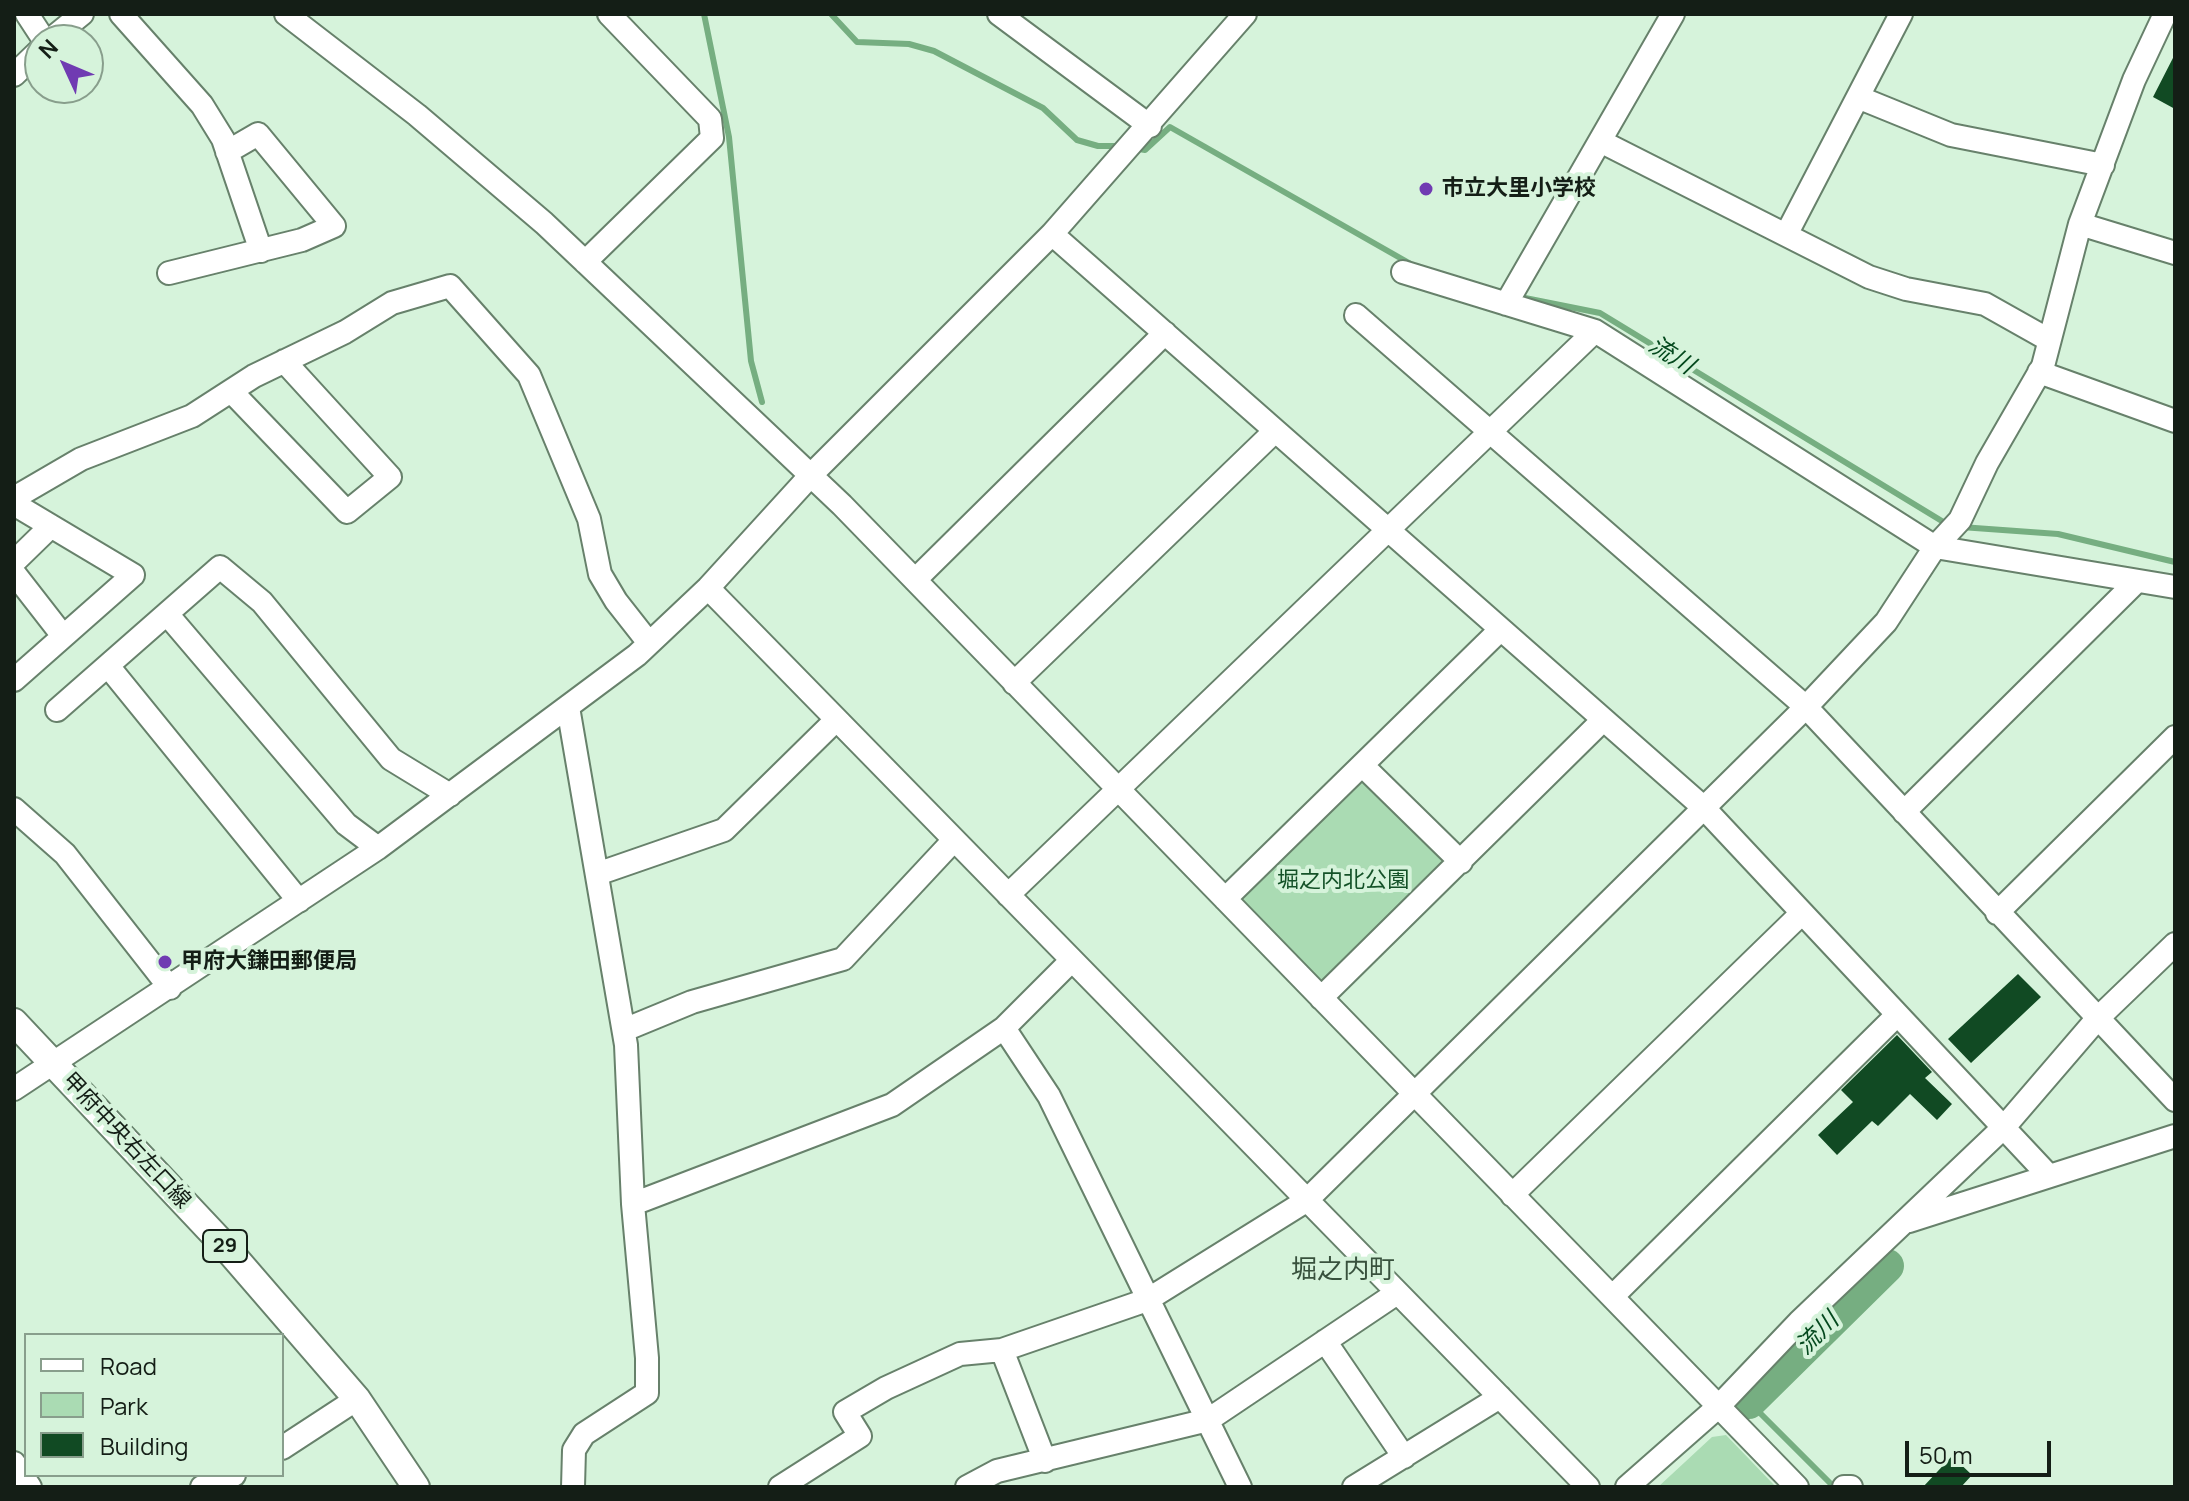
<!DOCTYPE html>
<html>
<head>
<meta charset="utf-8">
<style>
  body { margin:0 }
  #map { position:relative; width:2189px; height:1501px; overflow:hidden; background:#d6f3db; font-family:Manrope,sans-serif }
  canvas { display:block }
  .frame { position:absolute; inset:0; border:16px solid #141e16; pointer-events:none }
  .legend { position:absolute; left:24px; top:1333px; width:260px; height:144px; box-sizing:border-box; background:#d6f3db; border:2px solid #889e8c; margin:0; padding:10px 14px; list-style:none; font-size:24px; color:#141e16 }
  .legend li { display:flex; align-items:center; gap:16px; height:40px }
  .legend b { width:40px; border:2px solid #889e8c }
  .north { position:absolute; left:24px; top:24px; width:80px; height:80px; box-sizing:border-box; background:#d6f3db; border:2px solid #889e8c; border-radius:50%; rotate:314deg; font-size:22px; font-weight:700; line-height:32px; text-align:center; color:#141e16 }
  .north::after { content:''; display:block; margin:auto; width:28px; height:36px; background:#703bb2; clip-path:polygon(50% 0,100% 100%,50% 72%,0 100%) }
  .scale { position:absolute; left:1905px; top:1441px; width:146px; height:36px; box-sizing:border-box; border:4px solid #141e16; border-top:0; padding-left:10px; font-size:24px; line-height:28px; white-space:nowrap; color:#141e16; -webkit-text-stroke:6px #d6f3db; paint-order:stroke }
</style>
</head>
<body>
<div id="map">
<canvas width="2189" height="1501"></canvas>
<div class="frame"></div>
<ul class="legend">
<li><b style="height:10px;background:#fff"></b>Road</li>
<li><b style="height:22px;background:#aadbb3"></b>Park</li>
<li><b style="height:22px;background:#114a23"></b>Building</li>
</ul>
<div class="north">N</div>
<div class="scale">50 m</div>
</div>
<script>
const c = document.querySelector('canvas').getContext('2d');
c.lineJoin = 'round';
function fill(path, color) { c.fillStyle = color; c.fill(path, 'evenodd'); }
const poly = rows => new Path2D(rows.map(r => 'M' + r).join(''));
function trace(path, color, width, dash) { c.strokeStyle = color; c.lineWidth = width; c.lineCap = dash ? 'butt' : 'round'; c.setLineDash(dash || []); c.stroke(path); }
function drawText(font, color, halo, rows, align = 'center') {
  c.font = font + ' Manrope,"Noto Sans JP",sans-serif'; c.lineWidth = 8; c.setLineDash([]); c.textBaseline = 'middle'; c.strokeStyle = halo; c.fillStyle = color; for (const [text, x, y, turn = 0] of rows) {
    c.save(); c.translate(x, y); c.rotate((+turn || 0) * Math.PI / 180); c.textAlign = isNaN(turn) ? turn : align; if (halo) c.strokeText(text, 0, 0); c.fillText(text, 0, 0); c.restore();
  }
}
const green = poly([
  [1363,766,1461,862,1321,998,1225,899],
  [1726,1435,1776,1487,1658,1487,1712,1437]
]);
const stream = poly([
  [704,14,729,137,751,361,762,402],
  [831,14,857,42,909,44,934,51,1043,108,1077,140,1098,146,1122,146],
  [1133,148,1145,150,1170,127,1409,263],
  [1515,296,1600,313,1950,526],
  [1961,527,2058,534,2175,562],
  [1749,1402,1834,1487]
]);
const river = poly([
  [1749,1402,1887,1266]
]);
const building = poly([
  [2175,54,2175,109,2153,97],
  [2018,974,2041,997,1971,1063,1948,1039],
  [1897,1035,1932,1072,1925,1078,1952,1104,1937,1120,1910,1094,1878,1126,1872,1121,1837,1155,1818,1135,1853,1102,1841,1090],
  [1952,1456,1972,1475,1961,1487,1923,1487]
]);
const minor = poly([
  [27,14,44,40],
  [121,14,202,105,223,139,261,251],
  [286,14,417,115,544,223,842,505,1797,1487],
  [999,14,1150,126],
  [50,40,82,14],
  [14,75,40,50],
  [1860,98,1951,135,2103,165],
  [1600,141,1869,277,1906,289,1985,304,2049,340],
  [2080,224,2175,253],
  [1052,234,1703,807,2049,1176],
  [1786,235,1901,14],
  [585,262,712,138,710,119,609,14],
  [1403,272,1595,331,1935,547,2175,587],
  [169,273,302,240,334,226,258,134,227,152],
  [1506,304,1673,14],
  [1356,315,1806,707,2175,1100],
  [2039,372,2175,421],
  [231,391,347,512,390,477,284,361],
  [14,498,81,459,192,416,254,376,345,332,392,303,450,286,529,375,589,519,600,574,616,601,649,643],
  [14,504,133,575,14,680],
  [14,562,51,526],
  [14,573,63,636],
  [915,580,1165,333],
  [708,588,1588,1487],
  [167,614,346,824,378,848],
  [108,666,299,901],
  [1014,683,1275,431],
  [568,707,626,1045,633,1204,647,1358,647,1393,584,1434,574,1450,573,1487],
  [57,710,220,567,262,602,391,759,450,795],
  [1363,766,1461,862],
  [14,809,65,854,170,988],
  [1904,812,2136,582],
  [597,874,724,830,836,720],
  [1008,895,1595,331],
  [1225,899,1499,631],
  [1997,913,2175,737],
  [1321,998,1603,720],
  [1004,1028,1049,1096,1240,1487],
  [624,1030,692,1002,843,959,954,840],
  [14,1089,378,848,637,655,708,588,811,475,1052,234,1245,14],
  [1512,1195,1801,914],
  [633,1204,892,1105,1004,1028,1071,961],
  [1909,1221,2175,1136],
  [1613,1296,1897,1015],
  [1325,1341,1404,1457],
  [282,1448,357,1399],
  [1045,1461,1002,1350,1147,1300,1306,1201,1806,707,1886,622,1935,547,1960,520,1987,463,2043,366,2080,224,2134,80,2165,14],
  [14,1463,30,1487],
  [202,1487,234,1475],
  [780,1487,860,1436,845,1412,886,1388,960,1354,1002,1350],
  [967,1487,997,1471,1208,1420,1397,1293],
  [1354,1487,1500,1397],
  [1627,1487,1718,1407,1799,1322,2005,1126,2097,1019,2175,944],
  [1844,1487,1851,1487]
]);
const major = poly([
  [14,1022,223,1244,357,1399,416,1487]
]);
const markers = [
  [1426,189,8,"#703bb2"],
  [165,962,8,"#703bb2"]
];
const shields = [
  [225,1246,44]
];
const shieldNames = [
  ["29",225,1246]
];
const poiNames = [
  ["市立大里小学校",1442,189],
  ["甲府大鎌田郵便局",181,962]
];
const parkNames = [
  ["堀之内北公園",1343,881]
];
const streetNames = [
  ["甲府中央右左口線",126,1141,47]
];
const waterNames = [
  ["流川",1671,356,32],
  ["流川",1818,1334,-45]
];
const quarterNames = [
  ["堀之内町",1343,1271]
];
fill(green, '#aadbb3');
trace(stream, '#76ae81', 6);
trace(river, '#76ae81', 34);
fill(building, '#114a23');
trace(minor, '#67816b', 26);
trace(major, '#67816b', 30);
trace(minor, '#fff', 22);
trace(major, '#fff', 26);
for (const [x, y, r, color] of markers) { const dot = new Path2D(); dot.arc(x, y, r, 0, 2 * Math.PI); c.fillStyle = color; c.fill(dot); trace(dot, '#d6f3db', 3); }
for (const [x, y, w] of shields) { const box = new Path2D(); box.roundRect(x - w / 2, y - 16, w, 32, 6); c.fillStyle = '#d6f3db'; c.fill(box); trace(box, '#141e16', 2); }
drawText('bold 20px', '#141e16', null, shieldNames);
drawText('bold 22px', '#141e16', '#d6f3db', poiNames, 'left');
drawText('22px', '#145228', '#d6f3db', parkNames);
drawText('22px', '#141e16', '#d6f3db', streetNames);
drawText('italic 24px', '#05491e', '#d6f3db', waterNames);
drawText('26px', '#38513d', '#d6f3db', quarterNames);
</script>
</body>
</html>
